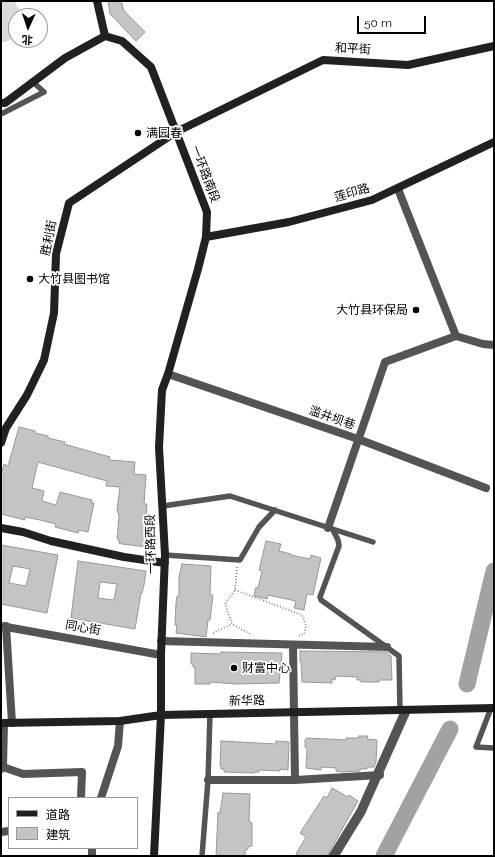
<!DOCTYPE html>
<html>
<head>
<meta charset="utf-8">
<style>
  body { margin:0 }
  #map { position:relative; width:495px; height:857px; overflow:hidden; background:#fff; font-family:Raleway,"Noto Sans SC",sans-serif }
  canvas { display:block }
  .frame { position:absolute; inset:0; border:2px solid #000; pointer-events:none }
  .legend { position:absolute; left:8px; top:797px; width:130px; height:52px; box-sizing:border-box; background:#fff; border:1px solid #999; margin:0; padding:5px 7px; list-style:none; font-size:12px; color:#000 }
  .legend li { display:flex; align-items:center; gap:8px; height:20px }
  .legend b { width:20px; border:1px solid #999 }
  .north { position:absolute; left:8px; top:8px; width:40px; height:40px; box-sizing:border-box; background:#fff; border:1px solid #999; border-radius:50%; rotate:183deg; font-size:11px; font-weight:700; line-height:16px; text-align:center; color:#000 }
  .north::after { content:''; display:block; margin:auto; width:14px; height:18px; background:#000; clip-path:polygon(50% 0,100% 100%,50% 72%,0 100%) }
  .scale { position:absolute; left:357px; top:16px; width:69px; height:18px; box-sizing:border-box; border:2px solid #000; border-top:0; padding-left:5px; font-size:12px; line-height:14px; white-space:nowrap; color:#000; -webkit-text-stroke:3px #fff; paint-order:stroke }
</style>
</head>
<body>
<div id="map">
<canvas width="495" height="857"></canvas>
<div class="frame"></div>
<ul class="legend">
<li><b style="height:5px;background:#212121"></b>道路</li>
<li><b style="height:11px;background:#c4c4c4"></b>建筑</li>
</ul>
<div class="north">北</div>
<div class="scale">50 m</div>
</div>
<script>
const c = document.querySelector('canvas').getContext('2d');
c.lineJoin = 'round';
function fill(path, color) { c.fillStyle = color; c.fill(path, 'evenodd'); }
const poly = rows => new Path2D(rows.map(r => 'M' + r).join(''));
function trace(path, color, width, dash) { c.strokeStyle = color; c.lineWidth = width; c.lineCap = dash ? 'butt' : 'round'; c.setLineDash(dash || []); c.stroke(path); }
function drawText(font, color, halo, rows, align = 'center') {
  c.font = font + ' Raleway,"Noto Sans SC",sans-serif'; c.lineWidth = 3.5; c.setLineDash([]); c.textBaseline = 'middle'; c.strokeStyle = halo; c.fillStyle = color; for (const [text, x, y, turn = 0] of rows) {
    c.save(); c.translate(x, y); c.rotate((+turn || 0) * Math.PI / 180); c.textAlign = isNaN(turn) ? turn : align; if (halo) c.strokeText(text, 0, 0); c.fillText(text, 0, 0); c.restore();
  }
}
const green = poly([
  [1,1,14,1,22,14,21,16,16,16,16,32,13,39,1,43]
]);
const river = poly([
  [467,684,494,571],
  [384,856,450,729]
]);
const building = poly([
  [108,1,121,1,124,11,145,32,136,41,110,14,108,1],
  [19,427,35,431,35,433,48,436,48,438,65,442,64,444,110,457,109,460,135,462,134,474,146,475,144,504,147,504,145,530,148,530,147,547,122,544,119,543,119,539,117,539,119,516,117,510,120,487,106,486,107,481,38,462,32,488,44,491,42,501,56,505,60,492,92,500,91,503,94,503,88,532,79,530,78,533,55,527,56,524,40,520,25,517,25,520,1,514,1,475,4,464,8,466,19,427],
  [266,541,281,544,279,551,291,554,291,555,310,559,311,555,321,558,313,595,307,594,304,610,294,608,296,601,268,595,267,599,254,596,256,587,258,588,262,571,259,570,266,541],
  [1,545,58,555,47,613,1,604,1,545],
  [13,566,30,569,26,586,9,583,13,566],
  [78,561,146,571,144,585,142,593,141,593,135,629,71,618,78,561],
  [101,582,117,584,114,600,98,598,100,583,101,582],
  [182,564,211,566,210,595,213,595,210,620,208,620,206,637,176,633,177,625,175,625,176,603,177,596,179,596,179,577,182,564],
  [300,651,387,652,391,656,392,680,380,680,379,682,361,682,361,680,357,680,357,677,336,676,335,680,332,679,332,683,302,682,301,662,300,662,300,651],
  [221,652,282,653,279,683,236,684,210,682,210,684,195,684,195,667,193,667,193,664,191,664,191,653,221,654,221,652],
  [359,736,368,736,367,739,377,740,376,762,374,767,367,767,367,769,360,769,360,771,342,772,336,771,336,768,321,767,321,770,306,768,307,749,305,747,305,740,307,738,346,740,346,738,359,738,359,736],
  [221,741,276,744,276,741,289,742,288,770,280,769,280,771,259,770,259,772,254,772,254,773,224,772,224,769,221,769,221,766,220,766,221,741],
  [332,788,348,797,349,795,358,801,327,856,301,856,296,854,306,837,300,833,324,796,327,798,332,788],
  [223,793,250,794,249,821,252,823,252,846,248,847,248,849,245,850,245,856,216,856,218,812,220,813,223,793]
]);
const path = poly([
  [237,567,235,590,225,604,232,624,252,635],
  [235,590,302,615,306,626,304,634,298,636],
  [213,633,232,624]
]);
const lane = poly([
  [1,114,44,92,33,82],
  [163,506,230,496,373,542],
  [333,530,338,540,339,546,320,597,321,600,399,656,400,710],
  [165,555,240,560,259,527,275,510],
  [491,708,476,747,494,748],
  [202,856,208,780,210,714],
  [331,856,359,811,404,710],
  [336,856,363,812,409,709]
]);
const street = poly([
  [398,189,456,336],
  [168,374,358,439,486,488],
  [328,528,385,362,456,336,483,344,494,345],
  [1,626,161,655],
  [6,626,12,723],
  [161,641,387,647],
  [293,645,295,780,380,775],
  [3,767,23,774,82,772,81,798],
  [1,769,3,767,4,723],
  [208,780,295,780],
  [101,798,118,746,120,721],
  [1,832,9,831],
  [92,856,92,848]
]);
const secondary = poly([
  [97,1,105,36],
  [1,103,5,103,65,58,105,36,122,41,151,67,207,212,206,237,198,269,168,374,162,390,159,447,165,555,161,655,161,715,154,856],
  [206,237,289,222,372,200,494,142],
  [1,443,6,428,27,395,44,360,54,313,56,254,69,203,176,132,323,60,408,65,494,46],
  [1,528,23,532,51,541,124,557,165,563],
  [1,723,120,721,161,715,494,708]
]);
const markers = [
  [138,133,4,"#000"],
  [30,279,4,"#000"],
  [416,310,4,"#000"],
  [234,668,4,"#000"]
];
const streetNames = [
  ["和平街",353,49,3],
  ["一环路南段",205,174,69],
  ["莲印路",352,193,-16],
  ["胜利街",49,238,-79],
  ["滥井坝巷",332,418,19],
  ["一环路西段",151,544,-91],
  ["同心街",83,628,10],
  ["新华路",247,701,-1]
];
const poiNames = [
  ["满园春",146,133],
  ["大竹县图书馆",38,279],
  ["大竹县环保局",408,310,"right"],
  ["财富中心",242,668]
];
fill(green, '#dbdbdb');
trace(river, '#a2a2a2', 17);
fill(building, '#c4c4c4');
trace(building, '#989898', 1);
trace(path, '#767676', 1.5, [1, 2]);
trace(lane, '#545454', 5.5);
trace(street, '#545454', 8);
trace(secondary, '#212121', 8);
for (const [x, y, r, color] of markers) { const dot = new Path2D(); dot.arc(x, y, r, 0, 2 * Math.PI); c.fillStyle = color; c.fill(dot); trace(dot, '#fff', 1.5); }
drawText('12px', '#000', '#fff', streetNames);
drawText('12px', '#000', '#fff', poiNames, 'left');
</script>
</body>
</html>
